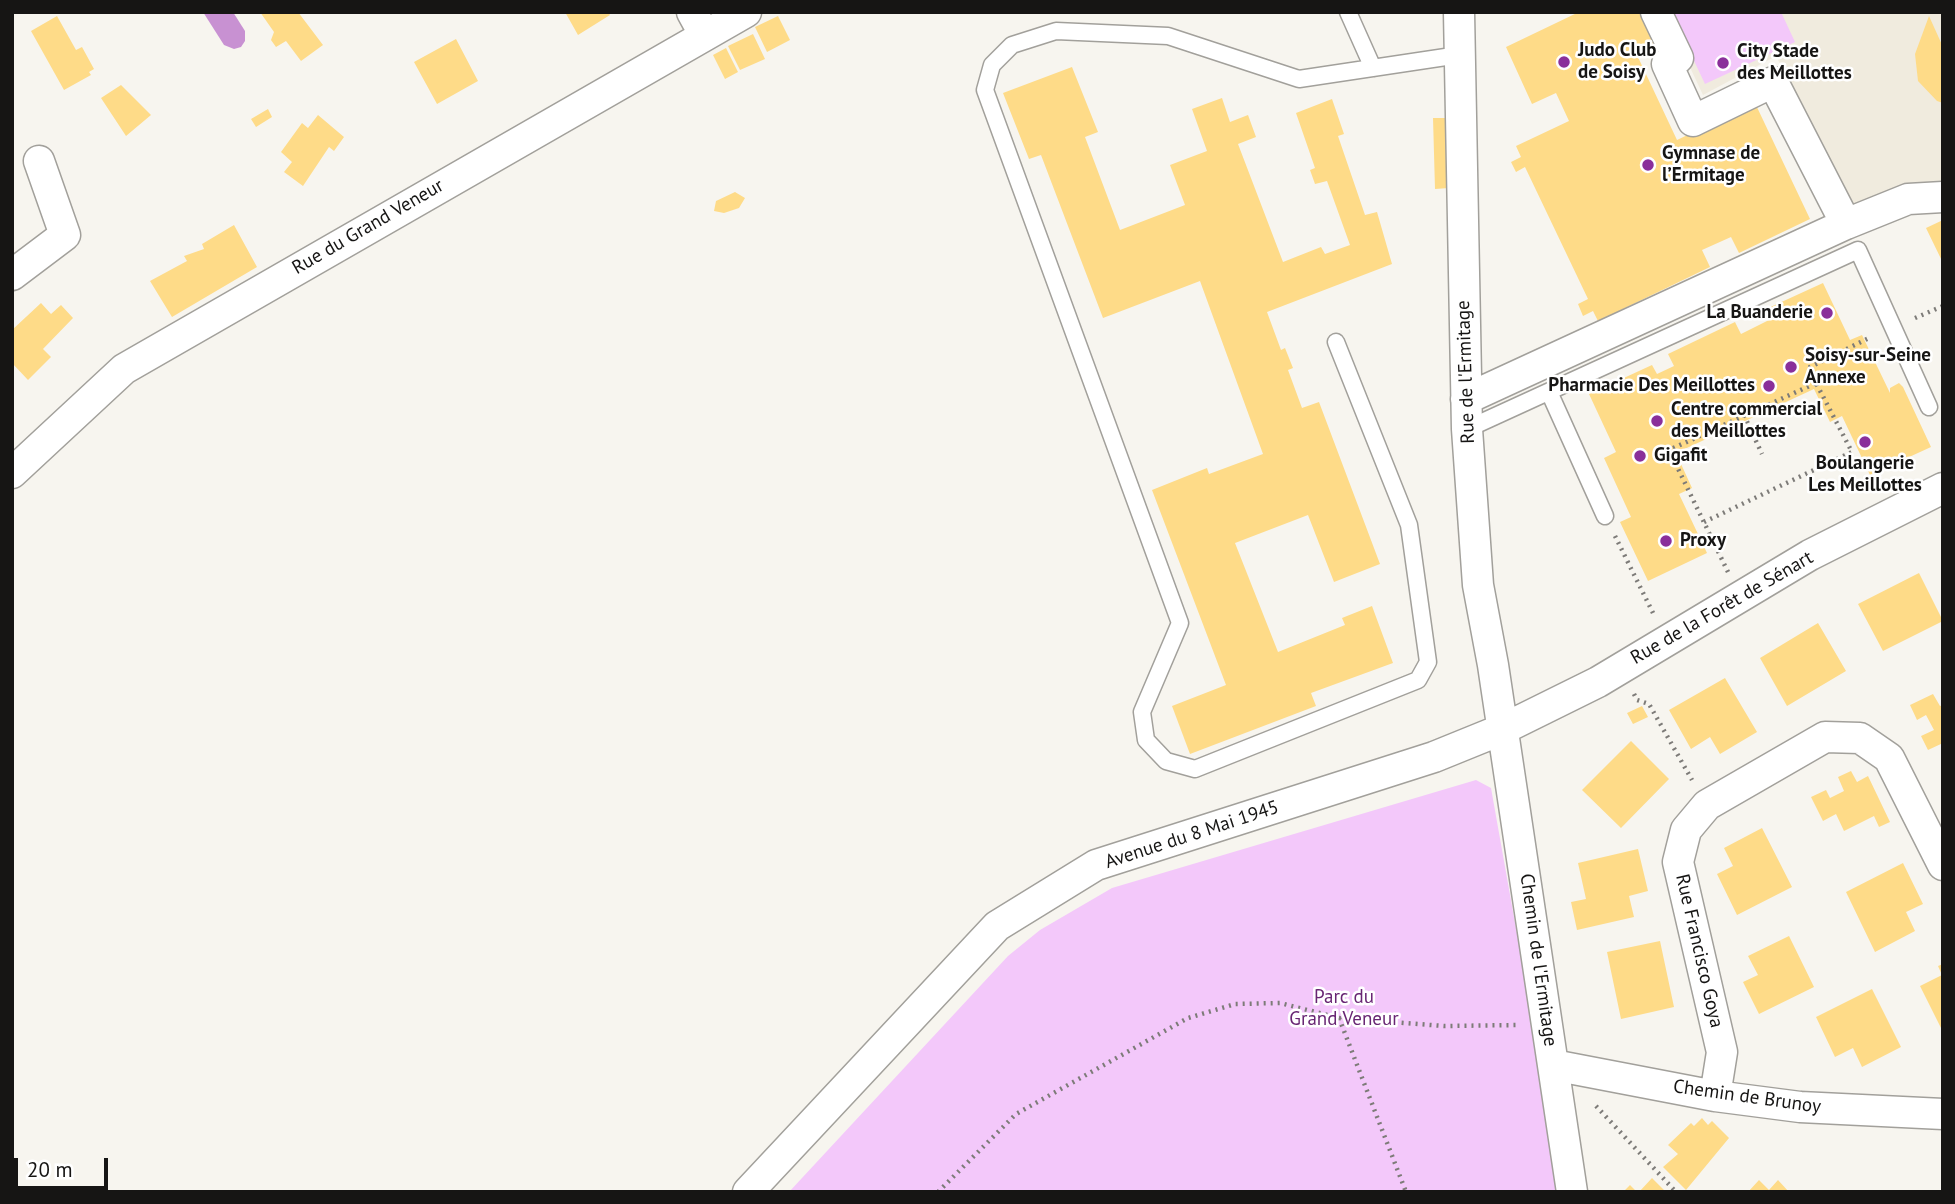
<!DOCTYPE html>
<html>
<head>
<meta charset="utf-8">
<style>
  body { margin:0 }
  #map { position:relative; width:1955px; height:1204px; overflow:hidden; background:#f7f5ef; font-family:"PT Sans",sans-serif }
  canvas { display:block }
  .frame { position:absolute; inset:0; border:14px solid #161514; pointer-events:none }
  .scale { position:absolute; left:14px; top:1158px; width:94px; height:32px; box-sizing:border-box; border:4px solid #161514; border-top:0; padding-left:9px; font-size:21px; line-height:24px; white-space:nowrap; color:#161514; -webkit-text-stroke:5px #fff; paint-order:stroke }
</style>
</head>
<body>
<div id="map">
<canvas width="1955" height="1204"></canvas>
<div class="frame"></div>
<div class="scale">20 m</div>
</div>
<script>
const c = document.querySelector('canvas').getContext('2d');
c.lineJoin = 'round';
function fill(path, color) { c.fillStyle = color; c.fill(path, 'evenodd'); }
const poly = rows => new Path2D(rows.map(r => 'M' + r).join(''));
function trace(path, color, width, dash) { c.strokeStyle = color; c.lineWidth = width; c.lineCap = dash ? 'butt' : 'round'; c.setLineDash(dash || []); c.stroke(path); }
function drawText(font, color, halo, rows, align = 'center') {
  c.font = font + ' "PT Sans",sans-serif'; c.lineWidth = 5; c.setLineDash([]); c.textBaseline = 'middle'; c.strokeStyle = halo; c.fillStyle = color; for (const [text, x, y, turn = 0] of rows) {
    c.save(); c.translate(x, y); c.rotate((+turn || 0) * Math.PI / 180); c.textAlign = isNaN(turn) ? turn : align; if (halo) c.strokeText(text, 0, 0); c.fillText(text, 0, 0); c.restore();
  }
}
const built = poly([
  [1664,12,1943,12,1943,192,1856,212,1776,56,1703,95]
]);
const green = poly([
  [1671,12,1781,12,1795,42,1705,84],
  [1476,780,1491,788,1533,1024,1558,1192,789,1192,1008,956,1040,930,1112,888]
]);
const water = poly([
  [203,12,233,12,245,31,245,41,241,47,234,49,224,45]
]);
const building = poly([
  [260,12,298,12,323,45,301,61,286,41,276,47,271,40,274,32],
  [565,12,608,12,610,15,578,35],
  [1579,12,1650,12,1664,42,1637,55,1677,140,1755,103,1810,219,1739,253,1731,237,1702,250,1710,267,1598,321,1593,311,1583,316,1578,304,1588,299,1525,167,1516,172,1511,162,1521,157,1516,146,1569,121,1556,93,1532,104,1506,47],
  [57,16,76,50,82,47,94,69,89,72,91,75,64,90,31,31],
  [778,16,790,40,767,52,755,27],
  [1929,16,1943,47,1943,103,1937,101,1918,81,1915,54],
  [753,34,765,59,740,70,728,46],
  [456,39,478,81,437,104,414,62],
  [726,48,738,72,725,79,713,55],
  [1072,67,1098,132,1085,137,1120,230,1185,205,1170,165,1207,151,1192,109,1222,98,1230,122,1248,115,1256,137,1238,144,1283,262,1321,247,1325,254,1350,245,1327,181,1315,184,1310,170,1315,168,1296,113,1332,99,1344,134,1338,136,1365,215,1377,212,1392,264,1267,312,1281,350,1285,348,1293,368,1288,370,1302,408,1319,402,1380,564,1334,582,1308,515,1235,543,1278,652,1345,625,1342,618,1372,606,1393,663,1311,693,1316,706,1190,754,1172,706,1226,685,1152,490,1207,468,1209,474,1263,454,1200,281,1103,318,1041,155,1029,159,1003,93],
  [121,85,151,115,126,136,101,98],
  [268,109,272,117,256,127,251,119],
  [318,115,344,137,334,151,329,147,303,186,284,172,292,162,281,152,302,123,308,128],
  [1433,118,1448,118,1449,188,1435,189],
  [735,192,745,198,739,208,724,213,714,211,716,201],
  [1943,220,1943,263,1926,228],
  [234,225,257,267,172,317,150,281,187,261,184,256,204,249,202,244],
  [1823,283,1850,340,1862,335,1890,393,1890,388,1899,383,1903,387,1931,447,1870,475,1842,416,1830,422,1814,389,1676,453,1692,488,1679,494,1707,553,1648,581,1620,522,1631,517,1604,458,1616,452,1589,394,1652,365,1657,374,1674,366,1668,354,1735,322,1741,334,1769,320,1764,310],
  [41,303,51,314,61,305,73,318,43,349,51,357,28,380,12,363,12,330],
  [1919,573,1943,621,1883,651,1858,604],
  [1818,623,1846,671,1787,706,1760,658],
  [1725,678,1757,732,1720,754,1710,737,1691,749,1669,710],
  [1933,694,1940,706,1943,705,1943,743,1928,750,1921,736,1934,730,1926,715,1917,720,1910,705],
  [1642,706,1648,717,1633,724,1627,713],
  [1631,741,1669,779,1621,828,1582,790],
  [1851,771,1857,782,1868,776,1890,822,1879,827,1874,816,1844,831,1836,814,1823,821,1811,797,1826,790,1830,798,1844,791,1838,777],
  [1762,828,1792,887,1737,915,1717,874,1733,866,1724,848],
  [1638,849,1648,891,1629,896,1634,917,1577,930,1571,902,1586,899,1578,863],
  [1903,863,1923,904,1906,912,1915,931,1875,952,1846,892],
  [1789,936,1814,987,1759,1014,1743,982,1758,975,1748,956],
  [1660,941,1674,1007,1621,1019,1607,952],
  [1943,964,1943,1032,1920,986,1942,975,1938,966],
  [1872,989,1901,1047,1862,1067,1853,1048,1835,1057,1816,1017],
  [1702,1118,1708,1125,1712,1121,1729,1138,1686,1190,1663,1167,1678,1154,1668,1145,1691,1123,1694,1126],
  [1652,1178,1666,1192,1639,1192],
  [1759,1180,1769,1190,1778,1180,1789,1192,1748,1192],
  [1630,1185,1637,1192,1623,1192]
]);
const path = poly([
  [1915,318,1943,306],
  [1744,415,1762,454],
  [1704,522,1852,452,1816,383],
  [1615,536,1653,613],
  [1728,572,1669,450,1816,383,1808,368,1871,337],
  [1634,694,1637,700,1649,704,1692,780],
  [1339,1018,1406,1192],
  [1596,1106,1676,1192],
  [938,1192,1016,1114,1188,1018,1235,1004,1280,1003,1339,1018,1444,1026,1519,1025]
]);
const lane = poly([
  [1348,12,1373,68],
  [1336,342,1409,525,1428,662,1418,680,1195,769,1166,761,1146,740,1142,712,1180,623,985,90,992,65,1012,45,1056,31,1168,36,1299,79,1459,55],
  [1550,394,1605,516],
  [1467,429,1858,250,1929,407]
]);
const street = poly([
  [692,12,704,34],
  [1459,12,1467,429,1478,585,1493,665,1572,1192],
  [1656,12,1678,58,1667,64,1693,121,1773,82,1846,224],
  [12,275,65,235,39,161],
  [1466,399,1846,224,1908,199,1943,197],
  [12,473,124,369,746,12],
  [1553,1065,1715,1096,1800,1107,1943,1114],
  [1715,1096,1722,1052,1678,862,1686,830,1707,805,1825,737,1860,738,1889,758,1943,865],
  [748,1192,997,926,1096,865,1434,757,1503,729,1598,682,1810,555,1943,488]
]);
const markers = [
  [1564,62,7,"#8a2f9a"],
  [1723,63,7,"#8a2f9a"],
  [1648,165,7,"#8a2f9a"],
  [1827,313,7,"#8a2f9a"],
  [1791,367,7,"#8a2f9a"],
  [1769,386,7,"#8a2f9a"],
  [1657,421,7,"#8a2f9a"],
  [1865,442,7,"#8a2f9a"],
  [1640,456,7,"#8a2f9a"],
  [1666,541,7,"#8a2f9a"]
];
const poiNames = [
  ["Judo Club",1578,51],
  ["de Soisy",1578,73],
  ["City Stade",1737,52],
  ["des Meillottes",1737,74],
  ["Gymnase de",1662,154],
  ["l’Ermitage",1662,176],
  ["La Buanderie",1813,313,"right"],
  ["Soisy-sur-Seine",1805,356],
  ["Annexe",1805,378],
  ["Pharmacie Des Meillottes",1755,386,"right"],
  ["Centre commercial",1671,410],
  ["des Meillottes",1671,432],
  ["Gigafit",1654,456],
  ["Boulangerie",1865,464,"center"],
  ["Les Meillottes",1865,486,"center"],
  ["Proxy",1680,541]
];
const streetNames = [
  ["Rue du Grand Veneur",368,227,-30],
  ["Rue de l'Ermitage",1466,372,-92],
  ["Rue de la Forêt de Sénart",1722,608,-30],
  ["Avenue du 8 Mai 1945",1192,835,-18],
  ["Rue Francisco Goya",1699,951,77],
  ["Chemin de l'Ermitage",1538,960,82],
  ["Chemin de Brunoy",1747,1097,8]
];
const parkNames = [
  ["Parc du",1344,998],
  ["Grand Veneur",1344,1020]
];
fill(built, '#f0ebde');
fill(green, '#f3c8fa');
fill(water, '#c891d2');
fill(building, '#fedb88');
trace(lane, '#a2a09b', 19);
trace(street, '#a2a09b', 33);
trace(path, '#7d7b78', 4.5, [2, 5]);
trace(lane, '#fff', 16);
trace(street, '#fff', 30);
for (const [x, y, r, color] of markers) { const dot = new Path2D(); dot.arc(x, y, r, 0, 2 * Math.PI); c.fillStyle = color; c.fill(dot); trace(dot, '#fff', 2.5); }
drawText('bold 19px', '#161514', '#fff', poiNames, 'left');
drawText('19px', '#161514', '#fff', streetNames);
drawText('19px', '#682573', '#fff', parkNames);
</script>
</body>
</html>
